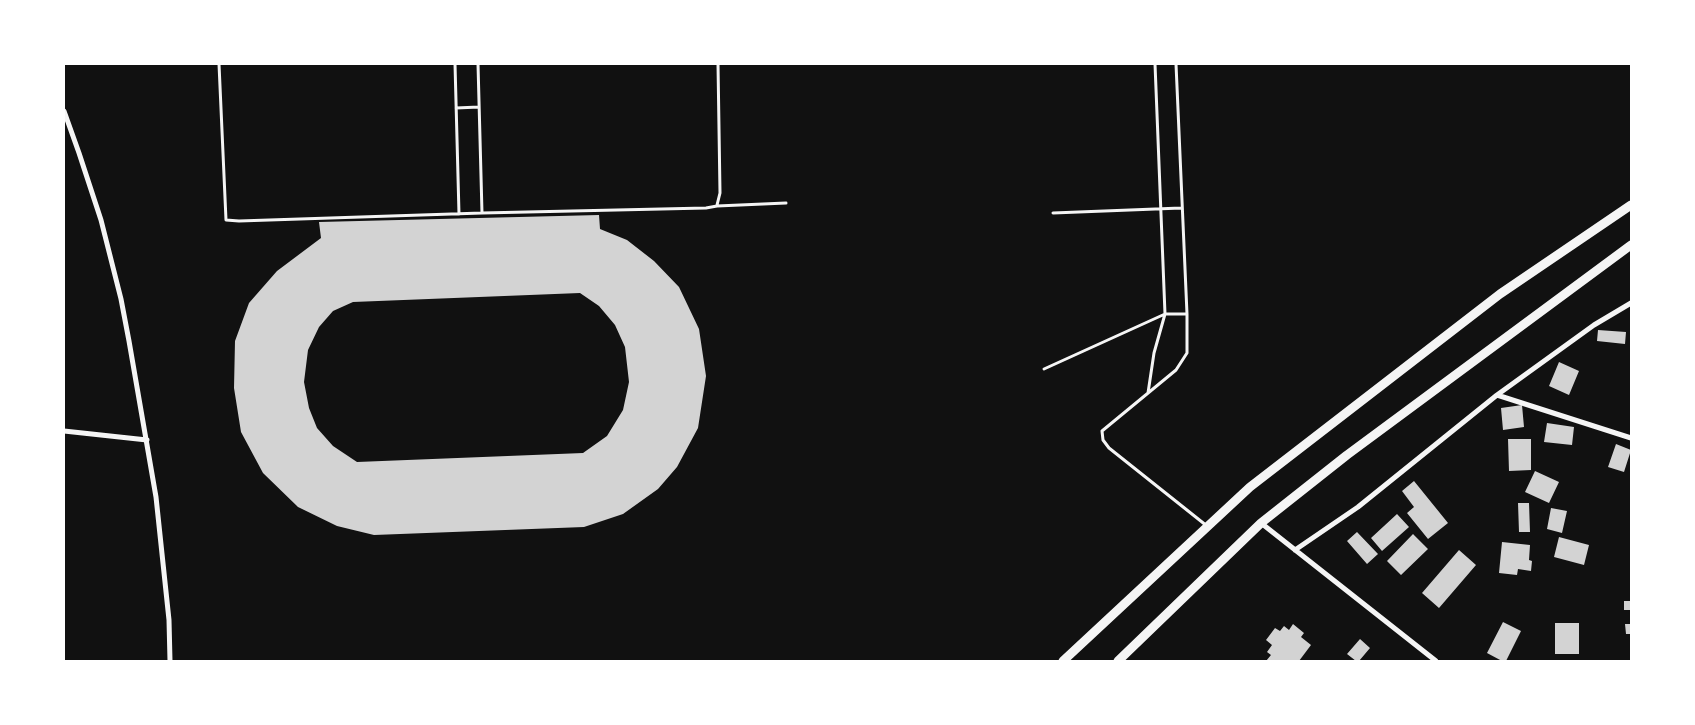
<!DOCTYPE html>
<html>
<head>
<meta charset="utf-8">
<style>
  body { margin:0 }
  #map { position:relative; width:1695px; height:725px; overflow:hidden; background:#111; font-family:"Noto Sans",sans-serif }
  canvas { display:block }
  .frame { position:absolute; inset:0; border:65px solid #fff; pointer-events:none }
</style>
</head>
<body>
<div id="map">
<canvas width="1695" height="725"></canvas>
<div class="frame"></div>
</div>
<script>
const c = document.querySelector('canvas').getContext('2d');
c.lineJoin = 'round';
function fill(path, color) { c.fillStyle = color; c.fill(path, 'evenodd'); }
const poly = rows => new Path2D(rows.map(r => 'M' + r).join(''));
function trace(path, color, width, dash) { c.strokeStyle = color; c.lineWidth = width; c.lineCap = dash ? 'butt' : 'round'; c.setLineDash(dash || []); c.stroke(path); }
const building = poly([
  [599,215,600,229,627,240,654,261,679,287,699,329,706,376,698,428,677,467,658,489,623,514,584,527,374,535,337,526,298,507,263,473,241,432,234,388,235,341,249,303,277,271,321,238,319,222],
  [580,293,599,306,615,325,625,347,629,382,623,410,607,436,583,453,357,462,333,446,317,428,309,408,304,382,308,350,319,327,333,311,353,302],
  [1598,330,1626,332,1625,344,1597,341],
  [1559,362,1579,371,1569,395,1549,386],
  [1522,405,1524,427,1503,430,1501,408],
  [1547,423,1574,427,1572,445,1544,442],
  [1508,439,1531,439,1531,470,1509,471],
  [1616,444,1631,450,1624,472,1608,467],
  [1535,471,1559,482,1549,503,1525,492],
  [1414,481,1448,523,1428,539,1407,513,1414,507,1402,491],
  [1518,503,1529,503,1530,532,1519,532],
  [1551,508,1567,511,1562,533,1547,529],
  [1397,514,1409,527,1382,551,1371,538],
  [1357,532,1378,554,1367,564,1347,541],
  [1413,534,1428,549,1401,575,1387,561],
  [1559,537,1589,545,1584,565,1554,557],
  [1502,542,1530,545,1529,560,1532,561,1531,571,1518,569,1517,575,1499,573],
  [1459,550,1476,565,1439,608,1422,593],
  [1624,601,1631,601,1631,610,1624,610],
  [1503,622,1521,631,1506,661,1502,661,1487,653],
  [1555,623,1579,623,1579,654,1555,654],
  [1293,624,1304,633,1301,637,1311,645,1299,661,1266,661,1271,655,1267,652,1272,645,1266,640,1275,628,1280,631,1284,626,1289,630],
  [1625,624,1631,624,1631,634,1626,634],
  [1360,639,1370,648,1359,661,1356,661,1347,654]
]);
const service = poly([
  [219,64,226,220,239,221,482,213,706,208,717,206,786,203],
  [455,64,459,214],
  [478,64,482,213],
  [1176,64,1187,314,1187,353,1176,370,1102,431,1103,440,1109,448,1207,526],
  [456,108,479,107],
  [717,205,720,193,718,64],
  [1053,213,1181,208],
  [1044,369,1165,314,1187,314],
  [1148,393,1154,353,1165,314,1155,64]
]);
const minor = poly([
  [64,111,79,153,101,220,121,299,129,341,156,497,169,620,170,661],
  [1497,395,1631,438],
  [64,431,147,440],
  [1261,523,1436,661],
  [1295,550,1358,507,1497,395,1594,325,1631,303]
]);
const secondary = poly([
  [1063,661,1250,487,1500,294,1631,205],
  [1118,661,1261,523,1347,455,1631,245]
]);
fill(building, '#d3d3d3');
trace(service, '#f5f5f5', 3);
trace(minor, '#f5f5f5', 5);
trace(secondary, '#f5f5f5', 9);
</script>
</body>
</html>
